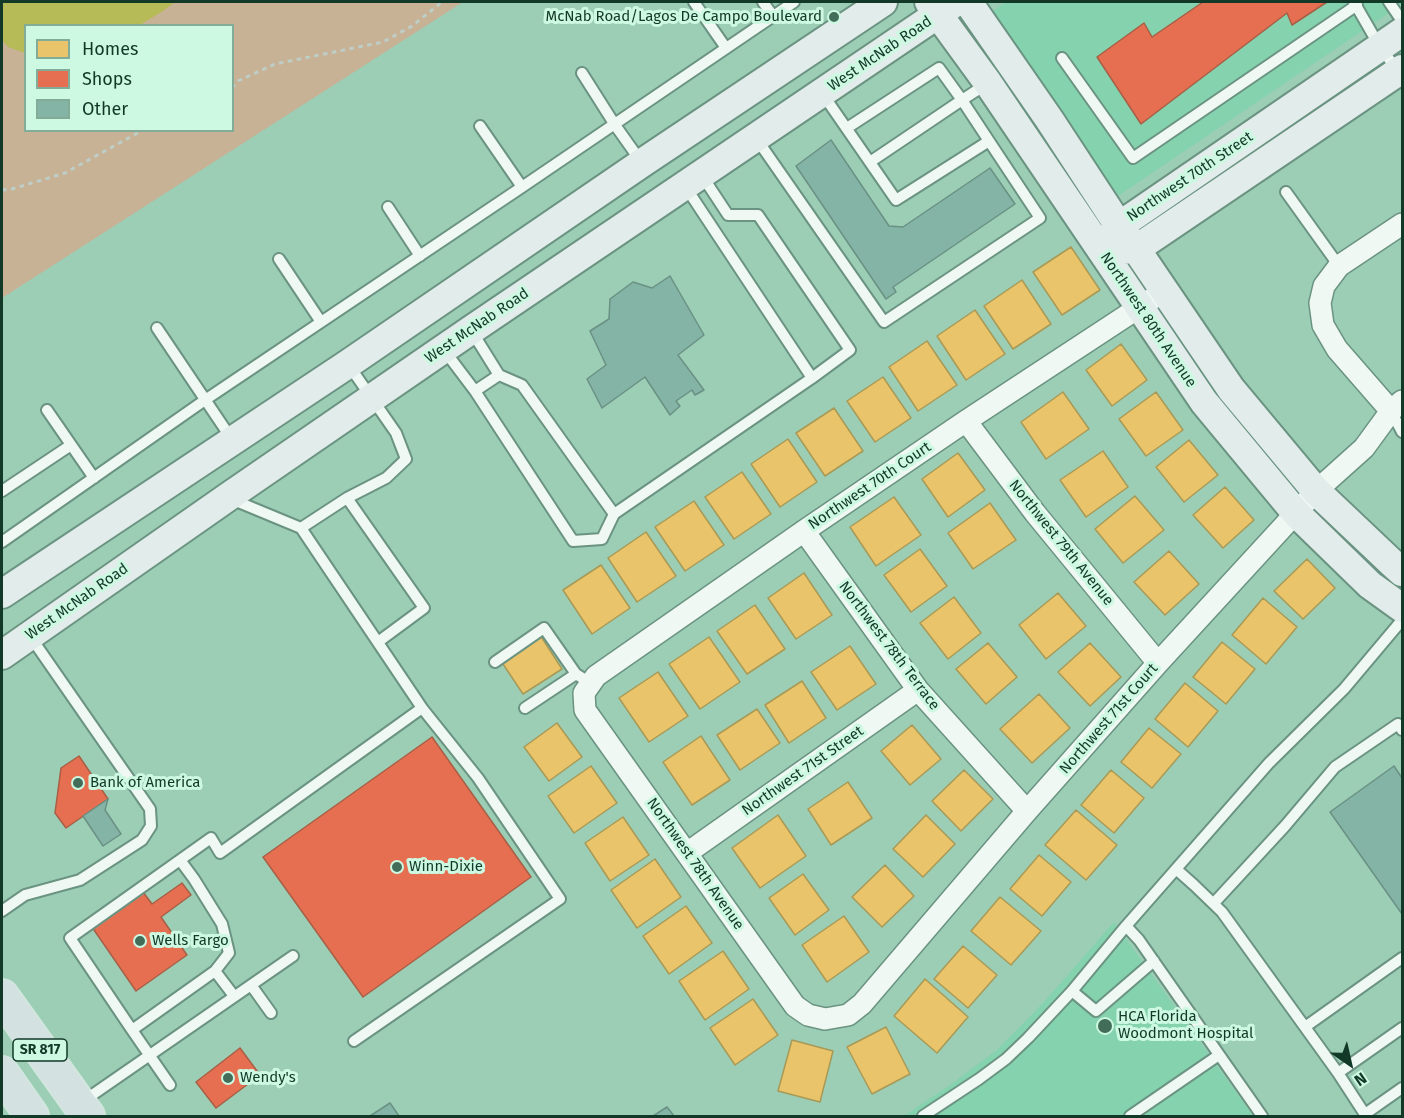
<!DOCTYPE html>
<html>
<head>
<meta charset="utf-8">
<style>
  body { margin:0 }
  #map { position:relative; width:1404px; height:1118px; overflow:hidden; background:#9ccdb5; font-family:"Fira Sans",sans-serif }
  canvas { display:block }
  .frame { position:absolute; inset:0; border:3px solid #123928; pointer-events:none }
  .legend { position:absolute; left:24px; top:24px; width:210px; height:108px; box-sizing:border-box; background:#cdf8e1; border:2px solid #82ac97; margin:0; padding:8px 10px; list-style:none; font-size:18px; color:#123928 }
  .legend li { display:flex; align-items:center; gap:12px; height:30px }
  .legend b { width:30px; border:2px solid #82ac97 }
  .north { position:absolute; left:1320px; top:1034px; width:60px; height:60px; -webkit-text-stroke:4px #cdf8e1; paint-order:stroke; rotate:146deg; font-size:16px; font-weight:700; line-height:24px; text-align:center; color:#123928 }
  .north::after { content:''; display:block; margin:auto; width:21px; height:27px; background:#123928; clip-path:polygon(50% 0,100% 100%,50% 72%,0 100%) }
</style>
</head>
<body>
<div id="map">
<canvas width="1404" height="1118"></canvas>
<div class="frame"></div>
<ul class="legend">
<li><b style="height:16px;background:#e9c46a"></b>Homes</li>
<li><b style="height:16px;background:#e76f51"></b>Shops</li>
<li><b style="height:16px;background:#84b4a5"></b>Other</li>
</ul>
<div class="north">N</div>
</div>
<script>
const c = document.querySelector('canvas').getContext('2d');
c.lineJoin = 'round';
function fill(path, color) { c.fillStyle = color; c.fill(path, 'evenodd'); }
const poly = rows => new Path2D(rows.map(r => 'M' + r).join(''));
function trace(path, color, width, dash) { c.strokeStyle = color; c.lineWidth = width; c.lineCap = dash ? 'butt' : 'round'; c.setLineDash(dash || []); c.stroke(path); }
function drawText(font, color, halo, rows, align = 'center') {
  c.font = font + ' "Fira Sans",sans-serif'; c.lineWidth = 6; c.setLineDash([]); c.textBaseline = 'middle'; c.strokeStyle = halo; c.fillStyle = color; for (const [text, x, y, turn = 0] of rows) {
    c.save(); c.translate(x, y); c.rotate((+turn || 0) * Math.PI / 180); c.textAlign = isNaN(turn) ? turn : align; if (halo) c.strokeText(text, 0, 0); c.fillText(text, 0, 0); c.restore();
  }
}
const built = poly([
  [1006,2,1402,2,1402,4,1118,196,993,11],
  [1114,922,1253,1116,904,1116,953,1083,997,1050,1044,1002]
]);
const green = poly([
  [2,2,463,2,2,298],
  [26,26,232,26,232,130,26,130]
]);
const water = poly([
  [2,2,175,2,163,11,140,25,26,26,25,53,8,47,2,40]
]);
const homes = poly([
  [1071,247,1100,290,1062,315,1033,272,1071,247],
  [1022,280,1051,324,1013,349,984,306,1022,280],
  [975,310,1005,354,966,380,937,336,975,310],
  [927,341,957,385,918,411,889,367,927,341],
  [1121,344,1147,380,1112,406,1086,370,1121,344],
  [883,377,911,418,875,442,847,401,883,377],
  [1063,392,1089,429,1046,459,1021,422,1063,392],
  [1156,392,1183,430,1146,456,1119,419,1156,392],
  [834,408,863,451,825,476,796,433,834,408],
  [788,439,817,482,780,507,751,464,788,439],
  [1189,440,1218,475,1184,502,1156,467,1189,440],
  [1103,451,1128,487,1086,517,1060,480,1103,451],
  [958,453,985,490,948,517,922,479,958,453],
  [742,472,771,514,734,539,705,497,742,472],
  [1225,487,1254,520,1223,548,1193,515,1225,487],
  [1135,496,1164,530,1123,563,1095,529,1135,496],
  [894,497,921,535,876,566,850,527,894,497],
  [694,501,724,545,685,571,655,527,694,501],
  [990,503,1016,540,973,569,948,533,990,503],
  [646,532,676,576,637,602,608,558,646,532],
  [920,549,947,586,911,612,884,575,920,549],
  [1169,551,1199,584,1165,615,1134,582,1169,551],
  [1307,559,1335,588,1303,619,1274,591,1307,559],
  [601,565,630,608,592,634,563,590,601,565],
  [804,573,832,615,796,639,768,598,804,573],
  [1058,593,1086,626,1046,659,1019,625,1058,593],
  [954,597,981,633,948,659,920,623,954,597],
  [1263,598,1297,627,1266,664,1232,635,1263,598],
  [755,605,785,649,747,674,717,631,755,605],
  [540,635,562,669,523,694,501,661,540,635],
  [709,637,740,682,700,709,669,664,709,637],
  [1222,642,1255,669,1226,704,1193,677,1222,642],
  [988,643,1017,677,986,704,956,669,988,643],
  [1090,643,1121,677,1090,706,1058,672,1090,643],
  [850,646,876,684,837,710,811,672,850,646],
  [658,672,688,716,649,742,619,698,658,672],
  [802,681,826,718,789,743,765,705,802,681],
  [1185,683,1218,711,1188,747,1155,719,1185,683],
  [1039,694,1070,728,1032,763,1000,729,1039,694],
  [757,709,780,743,740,770,717,735,757,709],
  [557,723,582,757,549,781,524,747,557,723],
  [912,725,941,759,910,785,881,751,912,725],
  [1149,728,1181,754,1152,788,1121,762,1149,728],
  [701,736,730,780,692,805,663,762,701,736],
  [591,766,617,803,574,833,548,796,591,766],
  [964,770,993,799,961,831,932,801,964,770],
  [1111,770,1144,798,1114,833,1081,805,1111,770],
  [848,782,872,818,831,845,808,809,848,782],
  [1076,810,1117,845,1086,880,1045,845,1076,810],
  [778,815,806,856,760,888,732,848,778,815],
  [926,815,955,844,923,877,893,849,926,815],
  [623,817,649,855,610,881,585,843,623,817],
  [1039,855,1071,882,1042,916,1010,889,1039,855],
  [655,859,681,897,637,928,611,890,655,859],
  [885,865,914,896,882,927,852,897,885,865],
  [803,874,829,910,795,935,769,898,803,874],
  [1000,897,1041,931,1011,965,971,931,1000,897],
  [686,906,712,943,669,974,643,936,686,906],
  [844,916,869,952,827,982,802,945,844,916],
  [963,946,997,975,968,1008,934,979,963,946],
  [723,951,749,989,705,1020,679,981,723,951],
  [925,979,968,1017,937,1053,894,1016,925,979],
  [753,999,778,1035,735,1065,710,1028,753,999],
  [886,1027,910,1074,872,1094,847,1047,886,1027],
  [792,1040,833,1051,820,1102,778,1091,792,1040]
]);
const shops = poly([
  [1203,2,1327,2,1292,25,1287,13,1141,124,1097,57,1144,23,1152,37,1203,2],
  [432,737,531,877,363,997,263,857,432,737],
  [79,756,108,799,66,828,55,813,61,768,79,756],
  [182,883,191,895,161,917,187,955,136,991,92,927,143,892,152,904,182,883],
  [240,1048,260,1075,216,1108,196,1082,240,1048]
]);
const building = poly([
  [831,140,889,226,903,227,990,168,1015,204,893,287,896,292,886,299,796,166,831,140],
  [670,276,704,335,678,355,704,390,695,395,692,390,676,401,680,406,670,415,645,377,602,408,587,379,606,365,590,331,609,319,610,299,633,282,652,288,670,276],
  [1394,766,1402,778,1402,914,1330,812,1394,766],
  [108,799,105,810,121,834,103,846,83,816,108,799],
  [390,1103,399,1116,370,1116,390,1103],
  [667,1107,674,1116,653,1116,667,1107]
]);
const path = poly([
  [232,88,238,81,275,64,383,42,412,26,442,2],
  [2,190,12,189,65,173,143,130]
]);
const lane = poly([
  [694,2,726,48],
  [763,2,773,16],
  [1354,2,1380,47,1398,71],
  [1389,2,1402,21],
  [1062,58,1133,158,1357,5],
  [582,73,615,125,642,163],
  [822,93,896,200,989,141,962,100,870,162],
  [480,126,522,187],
  [847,128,939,68,962,100,988,83],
  [756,138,884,322,1040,218,989,141],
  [685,186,812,378],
  [1286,192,1339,266],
  [388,207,420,256],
  [279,259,321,322],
  [157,328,233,441],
  [471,330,499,375,522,385,614,514],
  [444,350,475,391,573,541,602,539,614,514,812,378,850,350,758,215,728,215,701,174],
  [475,391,499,375],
  [47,410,94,478],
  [1391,411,1402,432],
  [2,491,71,445],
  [347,498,386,478,406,459,396,433,348,364],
  [301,528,347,498,424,608,378,642],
  [2,542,205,400,522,187,794,2],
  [495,662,544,628,576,674,590,683],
  [525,708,576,674],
  [1176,869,1194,885,1222,912,1338,1073,1366,1116],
  [1214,903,1285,826,1335,767,1398,724,1402,730],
  [2,911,25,895,80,880,142,840,151,826,150,809,30,636],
  [1126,926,1139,940,1262,1116],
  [215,971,229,953,222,924,194,879,180,860,211,838,220,853,422,708,301,528,231,499],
  [251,985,271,1013],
  [1072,991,1096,1011,1154,961],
  [1305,1027,1402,958],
  [132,1030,70,938,180,860],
  [354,1041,560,899,478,778,422,708],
  [1338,1073,1402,1028],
  [170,1085,132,1030,215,971,234,996],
  [82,1102,293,956],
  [1365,1114,1402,1088],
  [923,1116,979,1079,1006,1059,1028,1038,1072,991,1126,926,1269,763,1344,689,1402,620],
  [1130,1116,1219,1055]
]);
const street = poly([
  [1164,291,966,421,804,531,596,676,584,693,585,710,795,1006,808,1015,825,1019,848,1015,862,1004,1027,811,1158,663,1316,491,1364,448,1391,411,1402,401],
  [1391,411,1337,349,1323,325,1320,303,1324,286,1339,266,1402,224],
  [966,421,1035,513,1158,663],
  [804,531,918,690,1027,811],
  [687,853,918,690]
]);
const secondary = poly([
  [929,2,988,83,1204,402,1296,513,1370,585,1402,608],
  [968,2,1049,119,1119,226,1136,249,1231,389,1316,491,1392,563,1402,572],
  [1107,241,1119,226,1402,32],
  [1118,250,1136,249,1402,69],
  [2,594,348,364,642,163,883,2],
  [2,655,228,497,471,330,956,2]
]);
const primary = poly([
  [2,996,88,1116],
  [2,1073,32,1116]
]);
const markers = [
  [834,17,6,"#426d59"],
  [78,783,6,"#426d59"],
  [397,867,6,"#426d59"],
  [140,941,6,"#426d59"],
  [1105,1026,8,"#426d59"],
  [228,1078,6,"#426d59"]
];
const shields = [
  [40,1050,54]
];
const shieldNames = [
  ["SR 817",40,1050]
];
const poiNames = [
  ["McNab Road/Lagos De Campo Boulevard",822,17,"right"],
  ["Bank of America",90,783],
  ["Winn-Dixie",409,867],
  ["Wells Fargo",152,941],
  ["HCA Florida",1118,1017],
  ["Woodmont Hospital",1118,1034],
  ["Wendy's",240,1078]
];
const streetNames = [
  ["West McNab Road",880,54,-34],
  ["Northwest 70th Street",1190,177,-34],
  ["Northwest 80th Avenue",1148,320,56],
  ["West McNab Road",477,326,-34],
  ["Northwest 70th Court",870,486,-34],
  ["Northwest 79th Avenue",1061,543,51],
  ["West McNab Road",77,602,-35],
  ["Northwest 78th Terrace",889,646,53],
  ["Northwest 71st Court",1109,719,-49],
  ["Northwest 71st Street",803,771,-35],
  ["Northwest 78th Avenue",695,864,55]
];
fill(built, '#85d2ae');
fill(green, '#c7b296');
fill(water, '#b7bb57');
fill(homes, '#e9c46a');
trace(homes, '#a89a56', 1.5);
fill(shops, '#e76f51');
trace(shops, '#a75f45', 1.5);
fill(building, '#84b4a5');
trace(building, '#699184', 1.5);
trace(lane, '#6a9381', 14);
trace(street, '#6a9381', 24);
trace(secondary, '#6a9381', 32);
trace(primary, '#d2e8de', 36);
trace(path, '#becec6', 3, [4.5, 4.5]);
trace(lane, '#f0f8f4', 10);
trace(street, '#f0f8f4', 21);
trace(secondary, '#e2ecea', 28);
trace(primary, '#d3e1e0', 33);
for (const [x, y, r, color] of markers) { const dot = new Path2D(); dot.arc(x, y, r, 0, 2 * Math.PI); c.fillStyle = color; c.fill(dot); trace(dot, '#cdf8e1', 2); }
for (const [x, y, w] of shields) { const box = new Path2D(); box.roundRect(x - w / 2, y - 11, w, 22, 4.5); c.fillStyle = '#cdf8e1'; c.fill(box); trace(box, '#123928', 1.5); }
drawText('bold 14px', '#123928', null, shieldNames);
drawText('15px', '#123928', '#cdf8e1', poiNames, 'left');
drawText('15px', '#123928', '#cdf8e1', streetNames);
</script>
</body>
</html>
